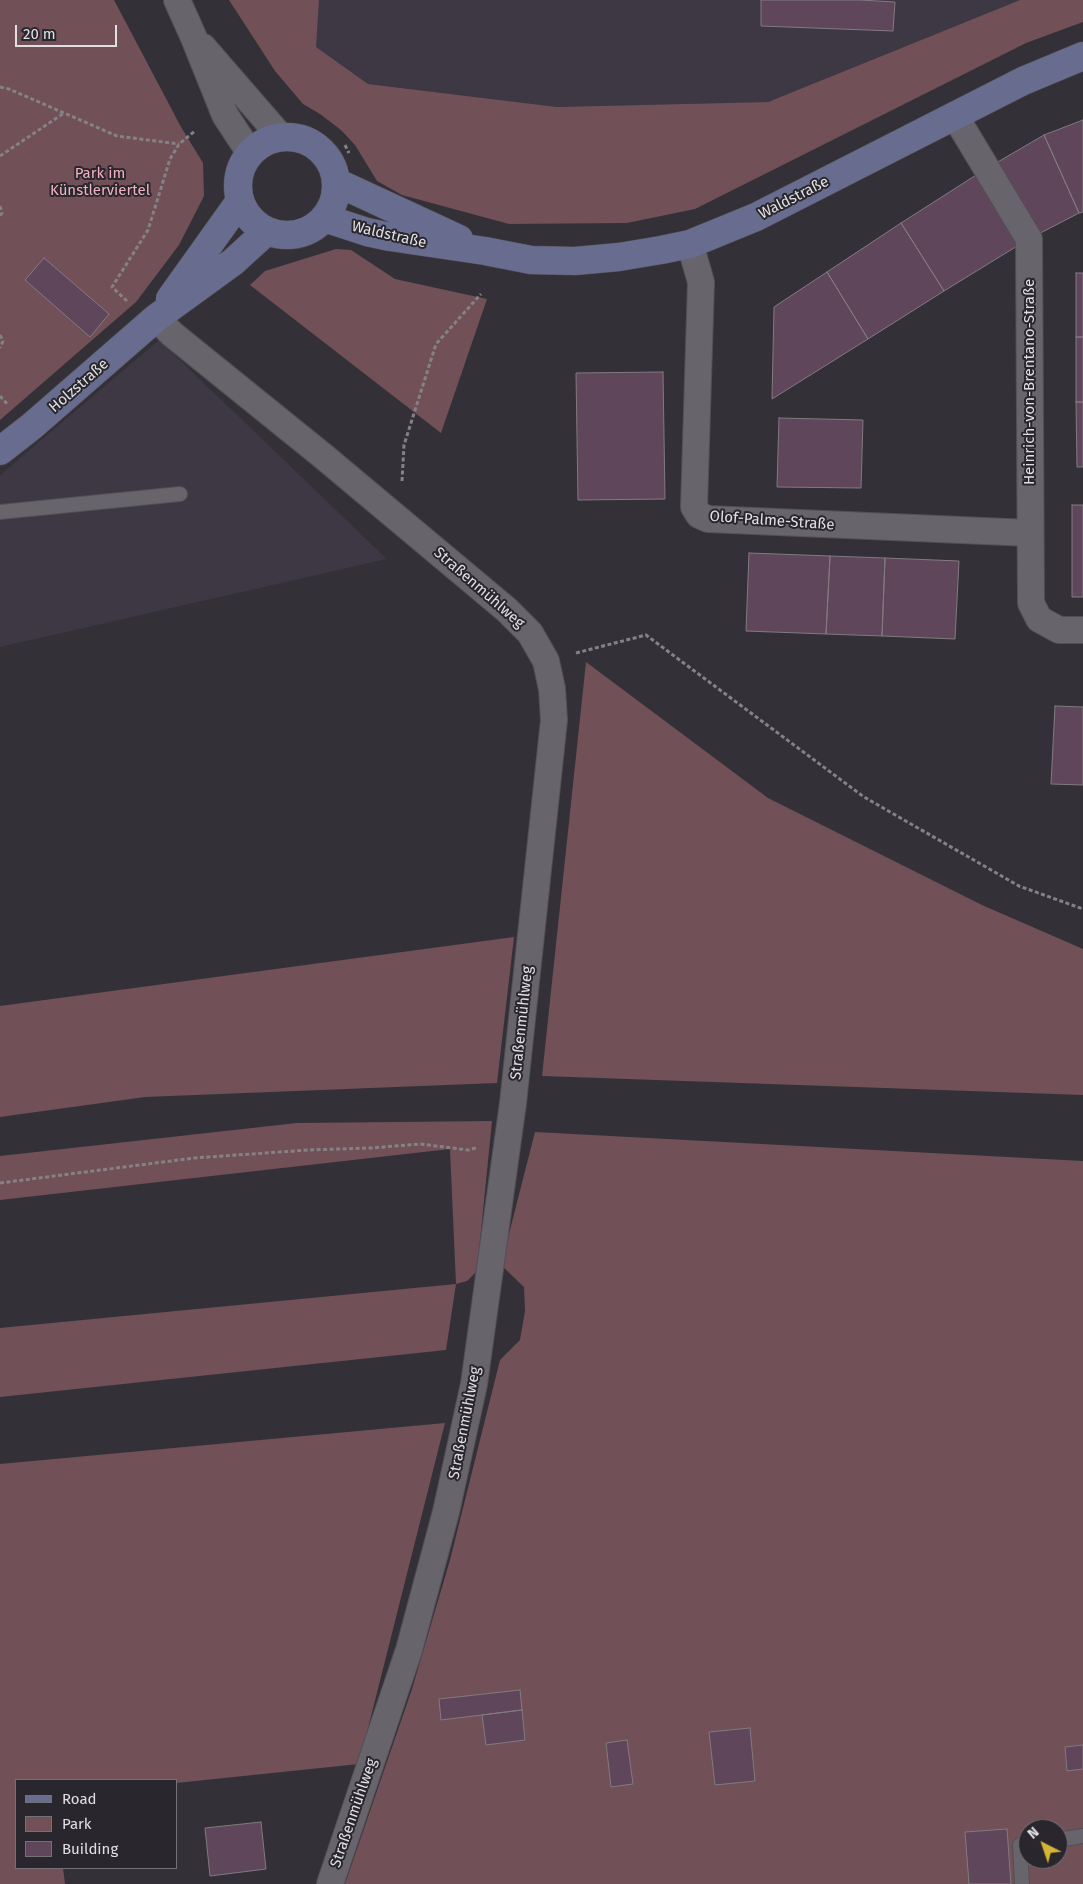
<!DOCTYPE html>
<html>
<head>
<meta charset="utf-8">
<style>
  body { margin:0 }
  #map { position:relative; width:1083px; height:1884px; overflow:hidden; background:#333137; font-family:"Fira Sans",sans-serif }
  canvas { display:block }
  .legend { position:absolute; left:15px; top:1779px; width:162px; height:90px; box-sizing:border-box; background:#29272d; border:1px solid #727175; margin:0; padding:6px 9px; list-style:none; font-size:15px; color:#e0dfe2 }
  .legend li { display:flex; align-items:center; gap:10px; height:25px }
  .legend b { width:25px; border:1px solid #727175 }
  .north { position:absolute; left:1018px; top:1819px; width:50px; height:50px; box-sizing:border-box; background:#29272d; border:1px solid #727175; border-radius:50%; rotate:319deg; font-size:14px; font-weight:700; line-height:20px; text-align:center; color:#e0dfe2 }
  .north::after { content:''; display:block; margin:auto; width:18px; height:22px; background:#d4b535; clip-path:polygon(50% 0,100% 100%,50% 72%,0 100%) }
  .scale { position:absolute; left:15px; top:25px; width:102px; height:22px; box-sizing:border-box; border:2px solid #e0dfe2; border-top:0; padding-left:6px; font-size:15px; line-height:18px; white-space:nowrap; color:#e0dfe2; -webkit-text-stroke:4px #29272d; paint-order:stroke }
</style>
</head>
<body>
<div id="map">
<canvas width="1083" height="1884"></canvas>
<ul class="legend">
<li><b style="height:6px;background:#686c8e"></b>Road</li>
<li><b style="height:14px;background:#715057"></b>Park</li>
<li><b style="height:14px;background:#60465a"></b>Building</li>
</ul>
<div class="north">N</div>
<div class="scale">20 m</div>
</div>
<script>
const c = document.querySelector('canvas').getContext('2d');
c.lineJoin = 'round';
function fill(path, color) { c.fillStyle = color; c.fill(path, 'evenodd'); }
const poly = rows => new Path2D(rows.map(r => 'M' + r).join(''));
function trace(path, color, width, dash) { c.strokeStyle = color; c.lineWidth = width; c.lineCap = dash ? 'butt' : 'round'; c.setLineDash(dash || []); c.stroke(path); }
function drawText(font, color, halo, rows, align = 'center') {
  c.font = font + ' "Fira Sans",sans-serif'; c.lineWidth = 4; c.setLineDash([]); c.textBaseline = 'middle'; c.strokeStyle = halo; c.fillStyle = color; for (const [text, x, y, turn = 0] of rows) {
    c.save(); c.translate(x, y); c.rotate((+turn || 0) * Math.PI / 180); c.textAlign = isNaN(turn) ? turn : align; if (halo) c.strokeText(text, 0, 0); c.fillText(text, 0, 0); c.restore();
  }
}
const built = poly([
  [319,0,1020,0,768,102,557,107,368,84,315,47],
  [159,340,387,559,0,647,0,475]
]);
const green = poly([
  [0,0,114,0,181,127,203,163,204,196,179,245,136,302,0,420],
  [229,0,319,0,316,47,368,84,557,107,768,102,1020,0,1083,0,1083,22,1026,43,695,209,627,223,509,224,402,195,377,181,355,145,341,130,320,114,303,104,275,71],
  [336,249,351,250,395,279,487,299,441,433,250,285,265,271],
  [586,662,768,798,982,905,1083,949,1083,1095,542,1076],
  [514,937,497,1083,145,1097,0,1117,0,1006],
  [492,1121,477,1271,467,1281,456,1284,446,1350,0,1397,0,1328,456,1284,450,1149,0,1200,0,1156,297,1123],
  [535,1132,1083,1161,1083,1884,345,1884,412,1689,450,1560,500,1360,520,1340,525,1311,524,1287,501,1265],
  [1028,1829,1058,1829,1058,1859,1028,1859],
  [445,1423,359,1764,176,1783,176,1780,16,1780,16,1868,63,1868,65,1884,0,1884,0,1464]
]);
const building = poly([
  [761,0,860,0,895,2,893,31,761,26,761,0],
  [1083,120,1083,212,1079,213,1044,135,1083,120],
  [1044,135,1079,213,1027,240,984,170,1044,135],
  [984,170,1027,240,944,291,901,223,984,170],
  [901,223,944,291,868,339,827,272,901,223],
  [44,258,109,314,90,337,25,280,44,258],
  [827,272,868,339,772,399,774,307,827,272],
  [1076,273,1083,273,1083,337,1076,337,1076,273],
  [1076,337,1083,337,1083,402,1076,402,1076,337],
  [663,372,665,499,578,500,576,373,663,372],
  [1076,402,1083,402,1083,467,1077,467,1076,402],
  [779,418,863,420,861,488,777,487,779,418],
  [1072,505,1083,505,1083,597,1072,597,1072,505],
  [749,553,830,556,826,634,746,631,749,553],
  [830,556,885,558,882,636,826,634,830,556],
  [885,558,959,561,955,639,882,636,885,558],
  [1055,706,1083,707,1083,785,1051,784,1055,706],
  [520,1690,522,1710,441,1720,439,1699,520,1690],
  [522,1710,525,1740,486,1745,482,1715,522,1710],
  [750,1728,755,1781,715,1785,709,1732,750,1728],
  [627,1740,633,1784,611,1787,606,1743,627,1740],
  [1083,1745,1083,1769,1067,1771,1065,1747,1083,1745],
  [261,1822,266,1869,210,1876,205,1828,261,1822],
  [1007,1829,1011,1884,969,1884,965,1832,1007,1829]
]);
const path = poly([
  [0,87,9,89,117,136,179,144],
  [345,145,349,153],
  [0,156,64,113],
  [0,206,2,213,0,216],
  [127,301,112,287,148,230,170,159,179,144,195,131],
  [0,335,3,341,0,348],
  [0,396,8,405],
  [402,481,404,445,436,344,481,294],
  [576,653,646,635,864,797,1019,886,1083,909],
  [0,1183,194,1158,308,1150,371,1148,420,1144,468,1150,476,1148]
]);
const lane = poly([
  [0,512,180,494],
  [1058,1840,1083,1836],
  [1022,1884,1020,1845,1028,1844]
]);
const street = poly([
  [177,0,194,38,225,115,250,153],
  [203,47,281,137],
  [955,116,1029,239,1031,603,1039,619,1059,630,1083,630],
  [690,244,701,282,694,507,699,515,708,519,1030,533],
  [156,318,172,334,323,456,507,610,530,633,546,661,552,689,554,720,513,1103,474,1384,446,1512,409,1650,330,1884]
]);
const secondary = poly([
  '238 186a49 49 0 1 1 98 0a49 49 0 1 1-98 0Z',
  [336,182,459,239],
  [324,218,367,232,390,237,485,251,531,260,575,261,619,257,661,250,690,244,756,217,1023,81,1083,56],
  [170,299,240,201],
  [0,451,32,426,156,318,233,262,267,231]
]);
const parkNames = [
  ["Park im",100,174],
  ["Künstlerviertel",100,191]
];
const streetNames = [
  ["Waldstraße",794,198,-27],
  ["Waldstraße",389,235,13],
  ["Heinrich-von-Brentano-Straße",1030,382,-90],
  ["Holzstraße",79,386,-41],
  ["Olof-Palme-Straße",772,521,4],
  ["Straßenmühlweg",479,588,41],
  ["Straßenmühlweg",522,1023,-84],
  ["Straßenmühlweg",465,1423,-79],
  ["Straßenmühlweg",354,1813,-71]
];
fill(built, '#3d3843');
fill(green, '#715057');
fill(building, '#60465a');
trace(building, '#817b80', 1);
trace(lane, '#525055', 16);
trace(street, '#525055', 28);
trace(secondary, '#525055', 29);
trace(path, '#848287', 3, [4, 2.5]);
trace(lane, '#67656b', 14);
trace(street, '#67656b', 26);
trace(secondary, '#686c8e', 28);
drawText('15px', '#f3b2c1', '#29272d', parkNames);
drawText('15px', '#e0dfe2', '#29272d', streetNames);
</script>
</body>
</html>
